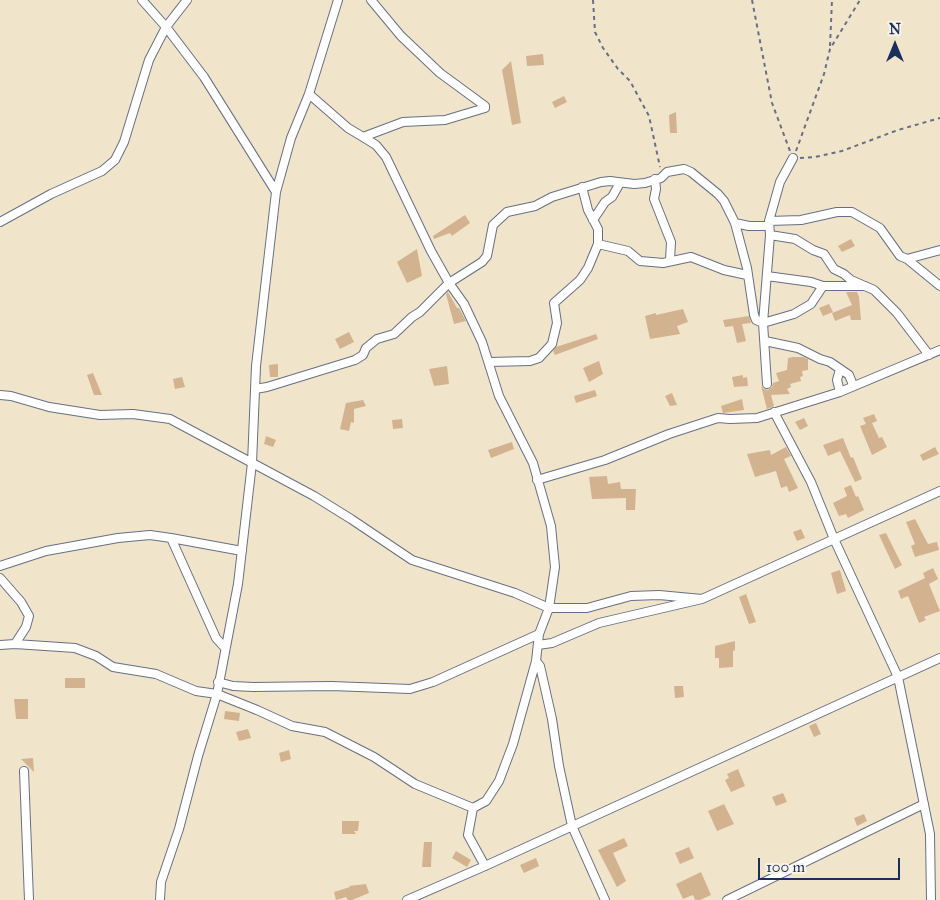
<!DOCTYPE html>
<html>
<head>
<meta charset="utf-8">
<style>
  body { margin:0 }
  #map { position:relative; width:940px; height:900px; overflow:hidden; background:#f0e5cb; font-family:"IM FELL Great Primer",serif }
  canvas { display:block }
  .north { position:absolute; left:870px; top:20px; width:50px; height:50px; -webkit-text-stroke:4px #f7f3e8; paint-order:stroke; rotate:0deg; font-size:14px; font-weight:700; line-height:20px; text-align:center; color:#1b2f5e }
  .north::after { content:''; display:block; margin:auto; width:18px; height:22px; background:#1b2f5e; clip-path:polygon(50% 0,100% 100%,50% 72%,0 100%) }
  .scale { position:absolute; left:758px; top:858px; width:142px; height:22px; box-sizing:border-box; border:2px solid #1b2f5e; border-top:0; padding-left:6px; font-size:15px; line-height:18px; white-space:nowrap; color:#1b2f5e; -webkit-text-stroke:4px #f7f3e8; paint-order:stroke }
</style>
</head>
<body>
<div id="map">
<canvas width="940" height="900"></canvas>
<div class="north">N</div>
<div class="scale">100 m</div>
</div>
<script>
const c = document.querySelector('canvas').getContext('2d');
c.lineJoin = 'round';
function fill(path, color) { c.fillStyle = color; c.fill(path, 'evenodd'); }
const poly = rows => new Path2D(rows.map(r => 'M' + r).join(''));
function trace(path, color, width, dash) { c.strokeStyle = color; c.lineWidth = width; c.lineCap = dash ? 'butt' : 'round'; c.setLineDash(dash || []); c.stroke(path); }
const building = poly([
  [543,54,544,65,527,66,526,56],
  [511,61,521,123,512,125,502,70],
  [564,96,567,102,555,108,552,102],
  [676,112,677,133,670,133,669,115],
  [465,215,470,223,452,236,450,233,434,239,433,236],
  [851,239,855,246,842,252,838,246],
  [417,249,422,276,407,283,397,262],
  [448,292,457,308,459,308,466,321,454,324,446,294],
  [846,292,857,292,859,297,861,320,851,320,850,315,835,321,832,313,852,305],
  [829,304,833,312,823,316,819,308],
  [683,309,688,322,677,326,680,334,650,339,645,316,656,313,656,315],
  [749,316,751,323,742,324,746,341,737,343,733,326,725,327,723,320],
  [349,332,354,342,340,349,335,339],
  [596,334,598,339,555,355,553,351,556,347],
  [793,357,803,357,808,359,808,370,802,371,803,376,800,377,801,381,790,384,791,387,787,389,790,394,771,395,774,406,767,409,761,386,764,389,768,390,772,387,773,383,779,381,776,373,787,370,788,358],
  [599,361,603,374,589,382,583,368],
  [278,364,278,377,270,377,269,365],
  [447,366,449,384,434,386,429,369],
  [93,373,102,395,94,395,87,375],
  [743,375,743,378,747,377,748,386,734,387,732,377],
  [182,377,185,387,175,389,173,379],
  [595,390,597,396,576,403,574,396],
  [672,393,677,405,670,406,665,396],
  [742,399,744,410,723,413,721,406],
  [363,400,366,406,354,409,354,423,351,422,349,431,340,429,346,403],
  [874,414,877,421,872,423,879,438,882,437,887,447,872,455,860,426,866,424,863,418],
  [804,418,808,426,800,430,795,422],
  [402,419,403,428,393,429,392,420],
  [266,436,276,440,273,447,264,444],
  [843,438,851,458,853,457,862,479,855,482,840,451,828,456,823,445],
  [512,442,514,449,491,458,488,450],
  [786,447,791,456,784,459,798,488,789,492,787,486,781,488,776,471,755,477,747,454,770,450,771,455],
  [935,447,939,454,923,461,920,455],
  [607,476,608,484,620,482,621,489,636,489,635,510,626,510,626,498,592,499,589,477],
  [851,485,856,497,858,496,864,510,848,518,846,514,839,516,833,503,847,496,844,488],
  [915,519,928,544,937,542,939,550,915,557,911,546,915,544,906,522],
  [801,529,805,538,797,541,793,532],
  [886,533,902,565,895,569,879,535],
  [933,568,938,579,929,584,940,611,924,617,926,620,919,623,908,596,901,599,898,591,925,578,923,573],
  [840,570,846,591,837,594,831,573],
  [746,594,756,622,749,624,739,597],
  [735,641,735,650,733,651,733,667,719,668,719,658,715,658,715,646],
  [65,678,85,678,85,688,65,688],
  [674,686,683,686,684,697,675,698],
  [14,699,28,699,28,719,16,719],
  [225,711,240,713,239,721,224,719],
  [816,723,821,734,814,737,809,726],
  [248,729,251,738,239,741,236,732],
  [289,750,291,759,281,762,279,753],
  [33,758,34,772,21,759],
  [738,769,745,786,731,792,725,780,729,778,727,774],
  [783,793,787,802,776,806,772,797],
  [724,804,734,824,717,831,708,811],
  [864,814,867,821,857,826,854,818],
  [342,821,359,821,358,831,354,831,356,834,342,834],
  [624,838,628,846,613,853,626,881,617,887,598,850],
  [424,842,432,842,431,867,422,867],
  [689,847,694,858,680,864,675,853],
  [456,851,471,860,467,867,452,858],
  [536,858,539,866,524,873,520,865],
  [701,872,711,895,700,900,695,900,693,895,683,899,676,884],
  [366,884,369,893,352,900,348,900,346,897,336,900,334,892,350,887,349,886]
]);
const path = poly([
  [593,0,595,32,603,48,618,69,630,81,649,116,660,167],
  [752,0,772,103,790,151],
  [830,46,832,0],
  [796,151,824,74,830,49,860,0],
  [800,158,815,157,842,151,898,130,940,118]
]);
const minor = poly([
  [142,0,166,27,204,77,276,192],
  [309,94,348,128,363,137],
  [655,179,656,189,654,199,671,242,670,260],
  [593,220,605,202,612,197,620,183],
  [769,221,801,220,837,212,852,212,880,228,900,256,907,259,940,250],
  [0,222,51,194,102,171,115,160,124,142,149,60,166,27,187,0],
  [735,223,749,226,769,226],
  [770,235,795,239,813,250,824,254,834,269,844,274,851,280,874,290,897,313,929,355],
  [598,244,628,251,640,261,663,263,691,257,724,270,747,275],
  [907,259,940,286],
  [767,276,811,282,823,286],
  [765,341,798,348,820,359,830,362,849,375,853,385],
  [489,362,530,361,539,358,552,344,557,323,554,303,580,280,588,268,598,244,598,229,588,210,582,187],
  [767,384,763,323,770,235,769,221,780,182,793,158],
  [255,389,267,387,355,360,363,355,366,348,377,339,394,334,412,317,420,312,449,283,482,262,487,256,493,225,507,212,535,206,552,197,601,182,610,181,634,184,645,183,661,178,667,172,684,169,691,172,718,194,724,201,735,223,747,268,754,315,756,320,763,323,794,314,811,304,823,286,865,286],
  [840,392,837,380,840,369],
  [0,395,11,396,49,407,100,415,133,414,170,419,314,496,351,519,412,560,515,593,549,608,587,608,631,596,659,595,702,599],
  [774,412,811,482,834,539,898,677,930,834,931,900],
  [537,480,605,460,669,434,718,418,730,419,757,418,840,392,940,350],
  [171,538,242,551],
  [0,566,46,551,118,538,150,535,171,538,216,638,225,648],
  [0,578,21,602,29,616,26,627,15,644],
  [0,645,15,644,75,648,96,656,113,667,156,674,196,691,217,694,257,710,292,726,325,732,374,757,415,784,473,808,486,801,499,781,513,744,536,661,539,634,549,608,555,567,551,526,533,463,499,396,482,342,464,304,449,283,431,251,386,157,376,145,363,137,403,122,445,120,485,108,485,106,440,73,401,36,371,0],
  [538,645,552,643,599,623,702,599,940,491],
  [536,661,540,666,552,719,559,766,572,826,605,900],
  [218,682,233,686,253,687,332,686,410,689,433,682,539,634],
  [24,771,29,900],
  [473,808,468,835,485,866],
  [160,900,161,882,179,829,198,756,217,694,238,584,252,463,256,366,276,192,291,138,309,94,338,0],
  [407,900,485,866,940,658],
  [727,900,924,804]
]);
fill(building, '#d3b28f');
trace(minor, '#666f84', 10);
trace(path, '#666f84', 2, [4, 4]);
trace(minor, '#fff', 8);
</script>
</body>
</html>
